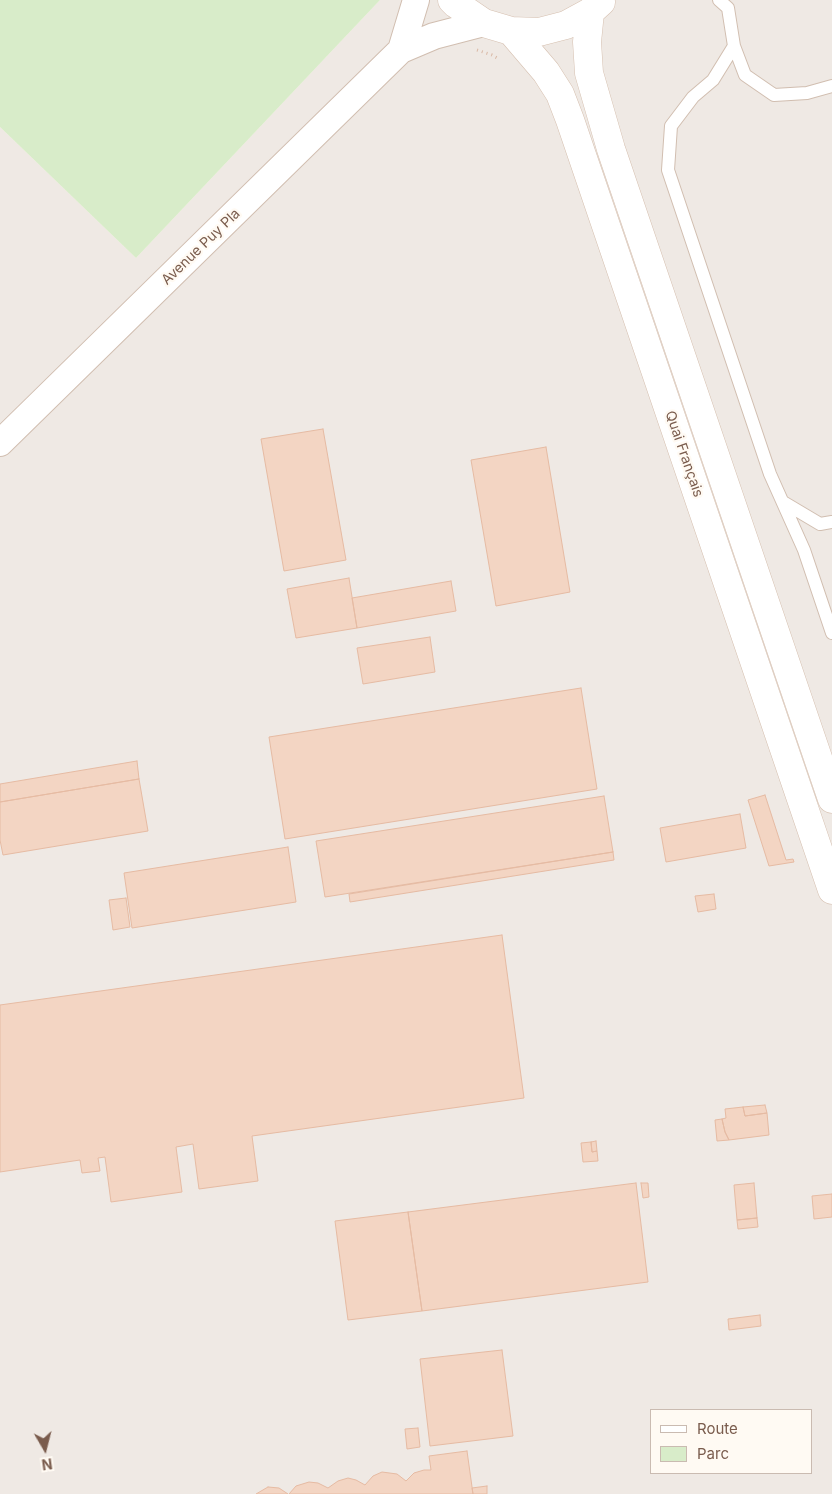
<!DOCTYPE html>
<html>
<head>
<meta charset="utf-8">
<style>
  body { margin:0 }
  #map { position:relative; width:832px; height:1494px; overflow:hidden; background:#fdf6ec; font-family:Inter,sans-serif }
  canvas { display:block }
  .legend { position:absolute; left:650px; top:1409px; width:162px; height:65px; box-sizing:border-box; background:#fffaf3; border:1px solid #cabbb1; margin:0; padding:6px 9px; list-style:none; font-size:15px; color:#7a5c4d }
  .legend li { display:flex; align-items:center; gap:10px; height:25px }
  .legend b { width:25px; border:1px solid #cabbb1 }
  .north { position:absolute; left:20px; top:1424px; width:50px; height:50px; -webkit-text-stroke:4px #fffaf3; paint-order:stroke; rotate:172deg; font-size:14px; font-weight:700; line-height:20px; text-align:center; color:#7a5c4d }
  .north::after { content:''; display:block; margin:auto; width:18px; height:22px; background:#7a5c4d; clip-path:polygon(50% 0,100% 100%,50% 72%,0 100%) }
</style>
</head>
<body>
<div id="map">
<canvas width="832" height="1494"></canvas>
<ul class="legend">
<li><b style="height:6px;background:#fff"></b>Route</li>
<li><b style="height:14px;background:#d8ecc9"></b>Parc</li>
</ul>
<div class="north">N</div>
</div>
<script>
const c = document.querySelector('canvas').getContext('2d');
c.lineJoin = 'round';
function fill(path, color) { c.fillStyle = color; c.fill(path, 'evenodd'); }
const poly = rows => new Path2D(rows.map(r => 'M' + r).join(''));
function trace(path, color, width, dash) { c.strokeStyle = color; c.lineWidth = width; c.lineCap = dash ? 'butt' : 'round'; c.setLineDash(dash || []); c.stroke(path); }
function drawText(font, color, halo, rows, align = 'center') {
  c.font = font + ' Inter,sans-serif'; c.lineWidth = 4.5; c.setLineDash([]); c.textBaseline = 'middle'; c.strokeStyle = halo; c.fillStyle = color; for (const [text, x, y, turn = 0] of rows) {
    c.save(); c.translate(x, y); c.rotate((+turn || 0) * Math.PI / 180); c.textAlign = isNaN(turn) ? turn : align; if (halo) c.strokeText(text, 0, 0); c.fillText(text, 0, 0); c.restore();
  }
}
const industrial = poly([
  [380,0,832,0,832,1494,0,1494,0,127,136,258],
  [651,1410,811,1410,811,1473,651,1473]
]);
const green = poly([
  [0,0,380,0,136,258,0,127]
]);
const building = poly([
  [323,429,346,560,284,571,261,439,323,429],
  [546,447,570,592,496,606,471,460,546,447],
  [349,578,357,628,296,638,287,589,349,578],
  [451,581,456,611,357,628,352,598,451,581],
  [430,637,435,672,363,684,357,648,430,637],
  [581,688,597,789,285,839,269,737,581,688],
  [137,761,139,779,0,802,0,784,137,761],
  [139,779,148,831,3,855,0,840,0,802,139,779],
  [765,795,786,860,793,859,794,862,769,866,748,800,765,795],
  [604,796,613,852,325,897,316,841,604,796],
  [740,814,746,848,666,862,660,828,740,814],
  [288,847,296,902,132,928,124,873,288,847],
  [613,852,614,860,350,902,349,894,613,852],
  [714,894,716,909,698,912,695,896,714,894],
  [126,898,130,927,113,930,109,900,126,898],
  [502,935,524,1098,252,1136,258,1181,199,1189,193,1144,176,1147,182,1192,111,1202,105,1157,98,1158,100,1171,82,1173,80,1160,0,1172,0,1005,502,935],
  [765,1105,767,1113,745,1116,743,1107,765,1105],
  [743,1107,745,1116,767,1113,769,1135,729,1140,725,1132,722,1119,726,1118,725,1109,743,1107],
  [722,1119,725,1132,729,1140,717,1141,715,1120,722,1119],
  [596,1141,597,1151,592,1152,591,1142,596,1141],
  [591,1142,592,1152,597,1151,598,1161,583,1162,581,1143,591,1142],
  [636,1183,648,1282,422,1311,408,1212,636,1183],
  [641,1183,648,1183,649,1197,643,1198,641,1183],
  [754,1183,757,1218,737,1220,734,1185,754,1183],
  [832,1194,832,1217,814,1219,812,1196,832,1194],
  [408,1212,422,1311,348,1320,335,1221,408,1212],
  [757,1218,758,1227,738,1229,737,1220,757,1218],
  [760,1315,761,1326,729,1330,728,1319,760,1315],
  [502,1350,513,1436,430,1446,420,1359,502,1350],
  [418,1428,420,1447,407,1449,405,1429,418,1428],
  [467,1451,473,1494,289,1494,296,1486,309,1482,318,1483,328,1488,338,1481,348,1478,356,1480,365,1485,373,1476,382,1472,397,1474,406,1481,414,1473,424,1470,431,1470,429,1456,467,1451],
  [487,1486,487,1494,473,1494,472,1488,487,1486],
  [268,1487,279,1488,288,1494,256,1494,268,1487]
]);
const path = poly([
  [477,50,492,55,499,59]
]);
const lane = poly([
  [719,0,728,8,734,46,713,80,693,97,671,126,668,170,770,474,804,550,832,633],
  [734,46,745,75,774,95,807,93,832,86],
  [783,502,820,524,832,522]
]);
const street = poly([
  [401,50,416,0],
  [0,443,401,50,434,36,484,23]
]);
const secondary = poly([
  [452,0,456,4,484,23,511,31,539,32,566,25,590,12,601,2],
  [590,12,587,42,589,73,611,149,832,799],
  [511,31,546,72,560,94,570,120,832,890]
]);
const streetNames = [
  ["Avenue Puy Pla",201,247,-44],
  ["Quai Français",684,454,71]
];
fill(industrial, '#efe9e4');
fill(green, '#d8ecc9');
fill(building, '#f3d5c3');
trace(building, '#e6bba3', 1);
trace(lane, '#d1beb0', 14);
trace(street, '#d1beb0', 28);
trace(secondary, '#d6c0b0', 29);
trace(path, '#d9b8a5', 3, [1, 4]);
trace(lane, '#fff', 12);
trace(street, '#fff', 26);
trace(secondary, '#fff', 28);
drawText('14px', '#7a5c4d', '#fffaf3', streetNames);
</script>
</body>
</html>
